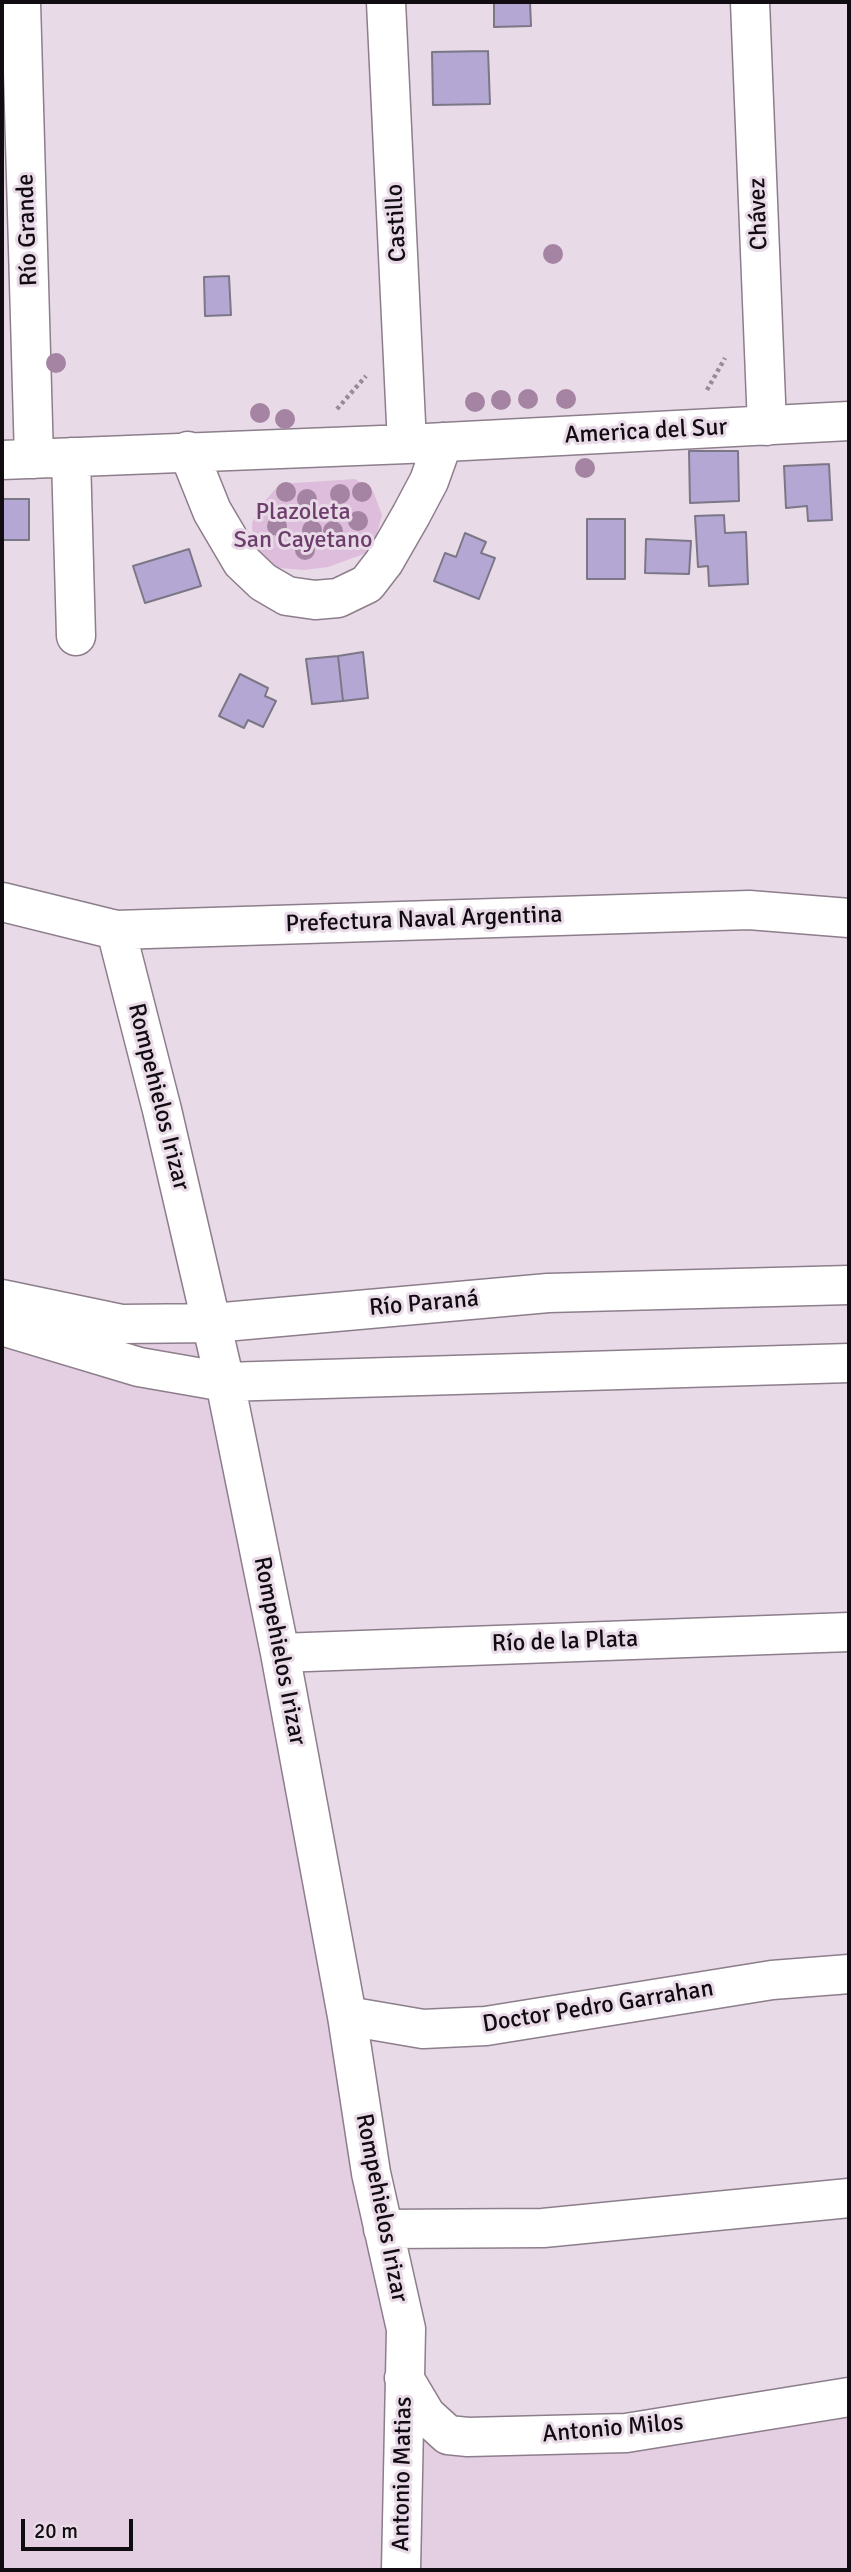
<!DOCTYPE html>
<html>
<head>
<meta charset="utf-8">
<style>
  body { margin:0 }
  #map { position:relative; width:851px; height:2572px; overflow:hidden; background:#e9dae8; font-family:Signika,sans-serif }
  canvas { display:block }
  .frame { position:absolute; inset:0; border:4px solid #110c11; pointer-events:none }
  .scale { position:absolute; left:21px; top:2519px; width:112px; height:32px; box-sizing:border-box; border:4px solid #110c11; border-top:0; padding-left:9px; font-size:21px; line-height:24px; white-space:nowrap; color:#110c11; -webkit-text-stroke:5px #e9dae8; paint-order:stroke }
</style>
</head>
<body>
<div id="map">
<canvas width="851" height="2572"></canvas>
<div class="frame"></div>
<div class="scale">20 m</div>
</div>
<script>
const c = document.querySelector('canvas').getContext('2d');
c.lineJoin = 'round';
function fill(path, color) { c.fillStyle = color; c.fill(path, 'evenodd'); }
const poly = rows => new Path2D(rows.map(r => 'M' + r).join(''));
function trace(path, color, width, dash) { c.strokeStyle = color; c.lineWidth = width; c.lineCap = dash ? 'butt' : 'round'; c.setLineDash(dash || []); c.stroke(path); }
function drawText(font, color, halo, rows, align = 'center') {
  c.font = font + ' Signika,sans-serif'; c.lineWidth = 6; c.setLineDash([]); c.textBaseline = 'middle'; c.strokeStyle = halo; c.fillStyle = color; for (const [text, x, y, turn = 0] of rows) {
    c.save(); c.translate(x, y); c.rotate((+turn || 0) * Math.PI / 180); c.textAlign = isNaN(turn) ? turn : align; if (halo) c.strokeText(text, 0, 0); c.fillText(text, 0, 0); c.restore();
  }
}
const built = poly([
  [2,1299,213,1323,406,2329,448,2435,849,2397,849,2570,2,2570]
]);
const green = poly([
  [355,479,373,491,382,515,372,551,328,567,304,570,267,567,253,549,252,523,261,505,280,484]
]);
const building = poly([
  [494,2,530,2,531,26,494,27,494,2],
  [488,51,490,104,433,105,432,52,488,51],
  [229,276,231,315,205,316,204,277,229,276],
  [689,451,738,451,739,501,690,503,689,451],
  [829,464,832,520,808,521,807,506,786,508,784,466,829,464],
  [2,499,29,499,29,540,2,540,2,499],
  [724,515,725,533,746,532,748,584,709,586,708,566,698,567,695,516,724,515],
  [587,519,625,519,625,579,587,579,587,519],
  [465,533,486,542,481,553,495,558,479,599,434,581,445,553,456,557,465,533],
  [646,539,691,541,689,574,645,573,646,539],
  [189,549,201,586,145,603,133,566,189,549],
  [363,652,368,698,343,701,338,656,363,652],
  [338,656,343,701,312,704,306,659,338,656],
  [240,674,268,688,265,696,276,701,263,727,248,720,244,728,219,716,240,674]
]);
const path = poly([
  [707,390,725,358],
  [337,409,366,376]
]);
const minor = poly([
  [21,2,34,459],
  [386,2,407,444],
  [750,2,767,426],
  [188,451,212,511,242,562,263,582,287,596,315,600,338,598,367,584,384,562,411,515,429,481,443,442],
  [71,457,76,636],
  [2,460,407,444,849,421],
  [2,902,116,930,749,910,849,918],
  [116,930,162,1110,225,1382,280,1653,347,2016,371,2173,406,2329,401,2570],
  [2,1299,122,1324,213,1323,548,1293,849,1285],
  [2,1326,139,1367,225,1382,849,1363],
  [280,1653,849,1632],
  [347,2016,423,2029,486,2026,772,1980,849,1974],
  [383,2229,543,2228,849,2198],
  [404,2378,426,2415,448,2435,468,2437,626,2433,849,2397]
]);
const trees = [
  [553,254],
  [56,363],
  [528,399],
  [566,399],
  [501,400],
  [475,402],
  [260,413],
  [285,419],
  [585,468],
  [286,492],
  [362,492],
  [340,494],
  [307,499],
  [358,521],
  [277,526],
  [312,530],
  [333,531],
  [305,550]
];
const streetNames = [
  ["Chávez",759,214,-92],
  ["Castillo",397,223,-93],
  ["Río Grande",28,230,-92],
  ["America del Sur",646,432,-3],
  ["Prefectura Naval Argentina",424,920,-2],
  ["Rompehielos Irizar",158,1097,76],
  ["Río Paraná",424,1304,-5],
  ["Río de la Plata",565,1642,-2],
  ["Rompehielos Irizar",279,1651,79],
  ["Doctor Pedro Garrahan",598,2007,-9],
  ["Rompehielos Irizar",381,2208,79],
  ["Antonio Milos",613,2429,-5],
  ["Antonio Matias",403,2474,-89]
];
const parkNames = [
  ["Plazoleta",303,513],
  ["San Cayetano",303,541]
];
fill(built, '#e3cee2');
fill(green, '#debcdc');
fill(building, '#b5a7d3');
trace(building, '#7b7786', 2);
trace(minor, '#8c7e8b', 41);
trace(path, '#978c96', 4.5, [3.5, 3.5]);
trace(minor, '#fff', 38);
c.fillStyle = '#a584a3';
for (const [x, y] of trees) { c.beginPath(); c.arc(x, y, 10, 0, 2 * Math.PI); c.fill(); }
drawText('24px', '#110c11', '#e9dae8', streetNames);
drawText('24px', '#6d3d6b', '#e9dae8', parkNames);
</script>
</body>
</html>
